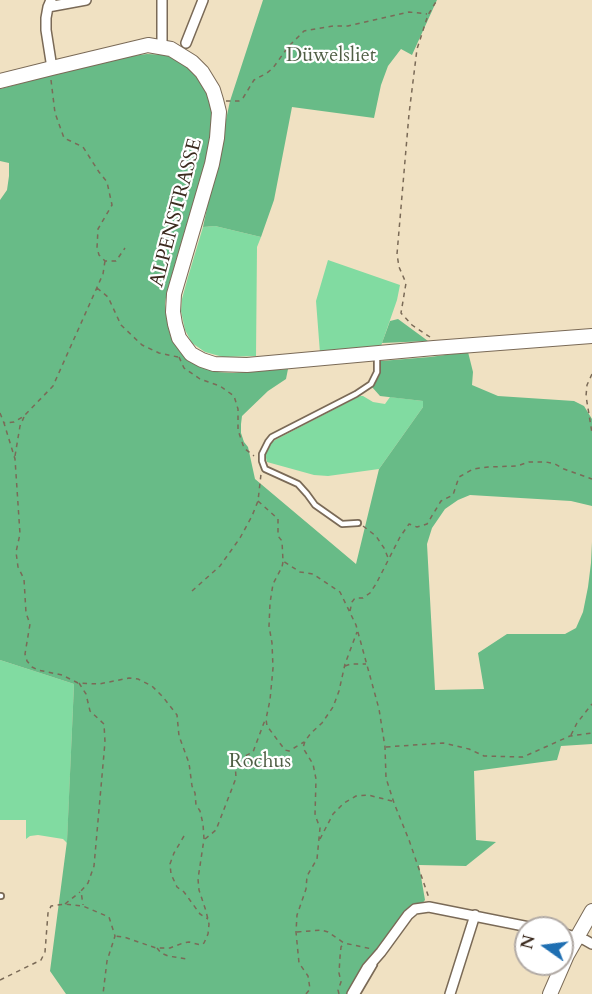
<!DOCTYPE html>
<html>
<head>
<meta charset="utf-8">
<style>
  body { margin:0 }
  #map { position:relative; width:592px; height:994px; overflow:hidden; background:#f0e1c2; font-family:Cardo,serif }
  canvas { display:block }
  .north { position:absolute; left:514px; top:916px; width:60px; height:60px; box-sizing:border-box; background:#fff; border:2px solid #b1aaa5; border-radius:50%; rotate:284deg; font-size:16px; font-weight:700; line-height:24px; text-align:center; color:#3b2a1e }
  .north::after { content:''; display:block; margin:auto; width:21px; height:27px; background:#1f6fb2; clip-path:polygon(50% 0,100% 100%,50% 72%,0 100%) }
</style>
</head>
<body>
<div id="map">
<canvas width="592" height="994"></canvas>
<div class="north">N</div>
</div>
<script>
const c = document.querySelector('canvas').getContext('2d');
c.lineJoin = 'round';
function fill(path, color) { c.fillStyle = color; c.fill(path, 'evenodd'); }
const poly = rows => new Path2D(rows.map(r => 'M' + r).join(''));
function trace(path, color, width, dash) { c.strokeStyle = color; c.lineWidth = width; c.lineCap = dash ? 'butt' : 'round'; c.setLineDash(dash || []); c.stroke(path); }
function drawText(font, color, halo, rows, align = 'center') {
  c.font = font + ' Cardo,serif'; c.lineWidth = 4.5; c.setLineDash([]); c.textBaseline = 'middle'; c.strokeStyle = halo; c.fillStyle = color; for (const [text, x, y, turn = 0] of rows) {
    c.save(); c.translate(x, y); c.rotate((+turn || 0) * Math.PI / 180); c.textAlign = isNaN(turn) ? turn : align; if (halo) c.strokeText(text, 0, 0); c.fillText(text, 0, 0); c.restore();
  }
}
const green = poly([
  [215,226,261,237,257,247,256,356,223,357,205,352,192,343,185,330,181,311,182,299,188,277,203,227],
  [328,260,400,285,397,300,381,346,320,353,316,301],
  [360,396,363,396,373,402,385,404,390,397,423,401,423,407,379,469,328,476,314,475,267,462,265,454,268,446,275,440],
  [0,660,74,684,67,843,63,839,38,835,30,836,26,839,26,820,0,820]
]);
const forest = poly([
  [263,0,437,0,412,55,401,49,388,66,381,85,374,118,292,107,274,200,261,237,215,226,203,227,230,101],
  [147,54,166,55,179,61,189,68,200,82,210,100,212,113,210,141,207,155,167,291,165,304,166,315,169,331,172,340,180,352,190,361,198,366,217,372,233,373,288,369,286,379,268,391,242,416,241,424,241,433,244,442,248,447,255,479,356,564,379,469,423,407,423,401,380,396,372,387,379,376,381,361,430,357,468,352,473,372,472,385,498,396,574,401,584,406,592,419,592,506,571,501,470,495,458,500,445,509,432,528,427,544,435,690,484,689,478,653,507,634,565,634,576,628,583,612,588,587,591,563,592,542,592,744,561,746,557,760,474,771,476,840,496,842,466,866,419,865,425,900,350,994,66,994,50,971,67,841,74,684,0,660,0,200,7,190,9,176,9,163,0,161,0,89,89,65,132,56],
  [398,319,428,341,382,343,390,321]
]);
const path = poly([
  [51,80,55,113,64,138,83,147,99,172,107,182,112,205,98,229,97,248,99,255,105,261,116,261,125,248],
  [226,101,239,101,243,98,254,80,267,73,273,68,288,47,304,31,333,26,348,26,409,12,427,14],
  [105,261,103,274,53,386,24,416,14,422,4,423,15,459,20,534,16,552,18,567,24,579,26,613,30,624,25,654,27,661,32,667,38,670,62,675,78,683,99,684,129,678,138,679,152,686,163,697,177,715,179,736,189,763,192,786,195,793,196,805,200,811,203,824,204,839,198,879,199,890,206,911,209,924,208,934,204,943,201,945,189,942,183,943,170,948,156,948,124,937,115,936],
  [97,288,108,297,121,325,142,345,159,353,178,357],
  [430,337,412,325,401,313,406,283,399,267,397,254,409,114,417,49,428,15,437,0],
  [179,357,184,368,200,379,220,386,234,396,238,409,238,430,244,448,254,456],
  [592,374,587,385,586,396,592,433],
  [0,413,4,423],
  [15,456,20,426,24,417],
  [258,501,278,519,278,536,282,541,283,561,300,572,313,574,340,592,356,625,379,709,385,747,386,778,394,803,409,840,429,898],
  [363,526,376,536,384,548,389,560],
  [283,562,282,567,273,584,270,603,269,626,272,643,273,668,270,700,266,719,267,726,285,750,289,751,304,742],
  [192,591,220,566,240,538,252,516,258,501,261,474],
  [350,611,352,602,355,598,363,598,370,593,376,584,400,537,409,524,417,527,427,524,441,501,453,495,459,477,473,469,488,467,517,466,529,462,546,462,555,464,564,469,592,479],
  [345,666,351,664,366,664],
  [79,683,86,694,90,711,104,724,105,742,94,866,88,883,81,891,83,905],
  [571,735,577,723,592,704],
  [386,747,443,743,469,749,484,756,523,757,570,736,592,733],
  [184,836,174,853,170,864,171,874,177,887,184,892,200,914,208,919],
  [205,839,216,830,236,778,235,761,253,752,265,720],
  [320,839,333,814,344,803,356,796,368,795,392,801],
  [65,904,80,892],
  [297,932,321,930,328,932,344,943,372,949],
  [157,948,161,953,168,956,187,959],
  [0,980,41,960,45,952,48,913,51,906,65,904,83,906,109,917,115,936,107,961,103,994],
  [306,994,310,989,308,976,299,963,296,932,297,915,306,889,307,876,317,859,320,828,315,815,316,779,313,764,303,748,305,741,311,733,322,723,333,707,339,691,345,664,357,632],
  [339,994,338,990,341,982,339,973,340,957,341,947,344,943]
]);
const lane = poly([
  [358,523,342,524,315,505,307,494,298,484,265,469,262,461,262,454,268,442,272,437,356,394,371,384,377,372,377,356],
  [0,896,1,896],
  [357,994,374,965]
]);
const street = poly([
  [51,0,48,7,46,18,46,30,52,68],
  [162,0,162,47],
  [48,7,86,0],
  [186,43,203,0],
  [562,933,585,940,592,944],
  [352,994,367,968,381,952,408,915,415,909,429,907,534,928],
  [450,994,475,915]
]);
const secondary = poly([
  [0,81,52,68,148,45,171,49,192,62,202,72,213,90,216,100,219,112,217,138,212,164,174,294,173,312,175,324,179,338,191,354,202,360,214,364,247,365,434,348,592,336],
  [550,994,567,955,592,911]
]);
const parkNames = [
  ["Düwelsliet",331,56],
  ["Rochus",260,762]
];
const streetNames = [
  ["ALPENSTRASSE",177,213,-75]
];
fill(green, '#81dba1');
fill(forest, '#68bb87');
trace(lane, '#7a6a57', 8);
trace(street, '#7a6a57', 12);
trace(secondary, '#7a6a57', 16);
trace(path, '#7a6a57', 1.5, [4.5, 4.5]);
trace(lane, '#fff', 4.5);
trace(street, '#fff', 9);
trace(secondary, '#fff', 14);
drawText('20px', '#505f45', '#fff', parkNames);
drawText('20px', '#3b2a1e', '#fff', streetNames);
</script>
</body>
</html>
